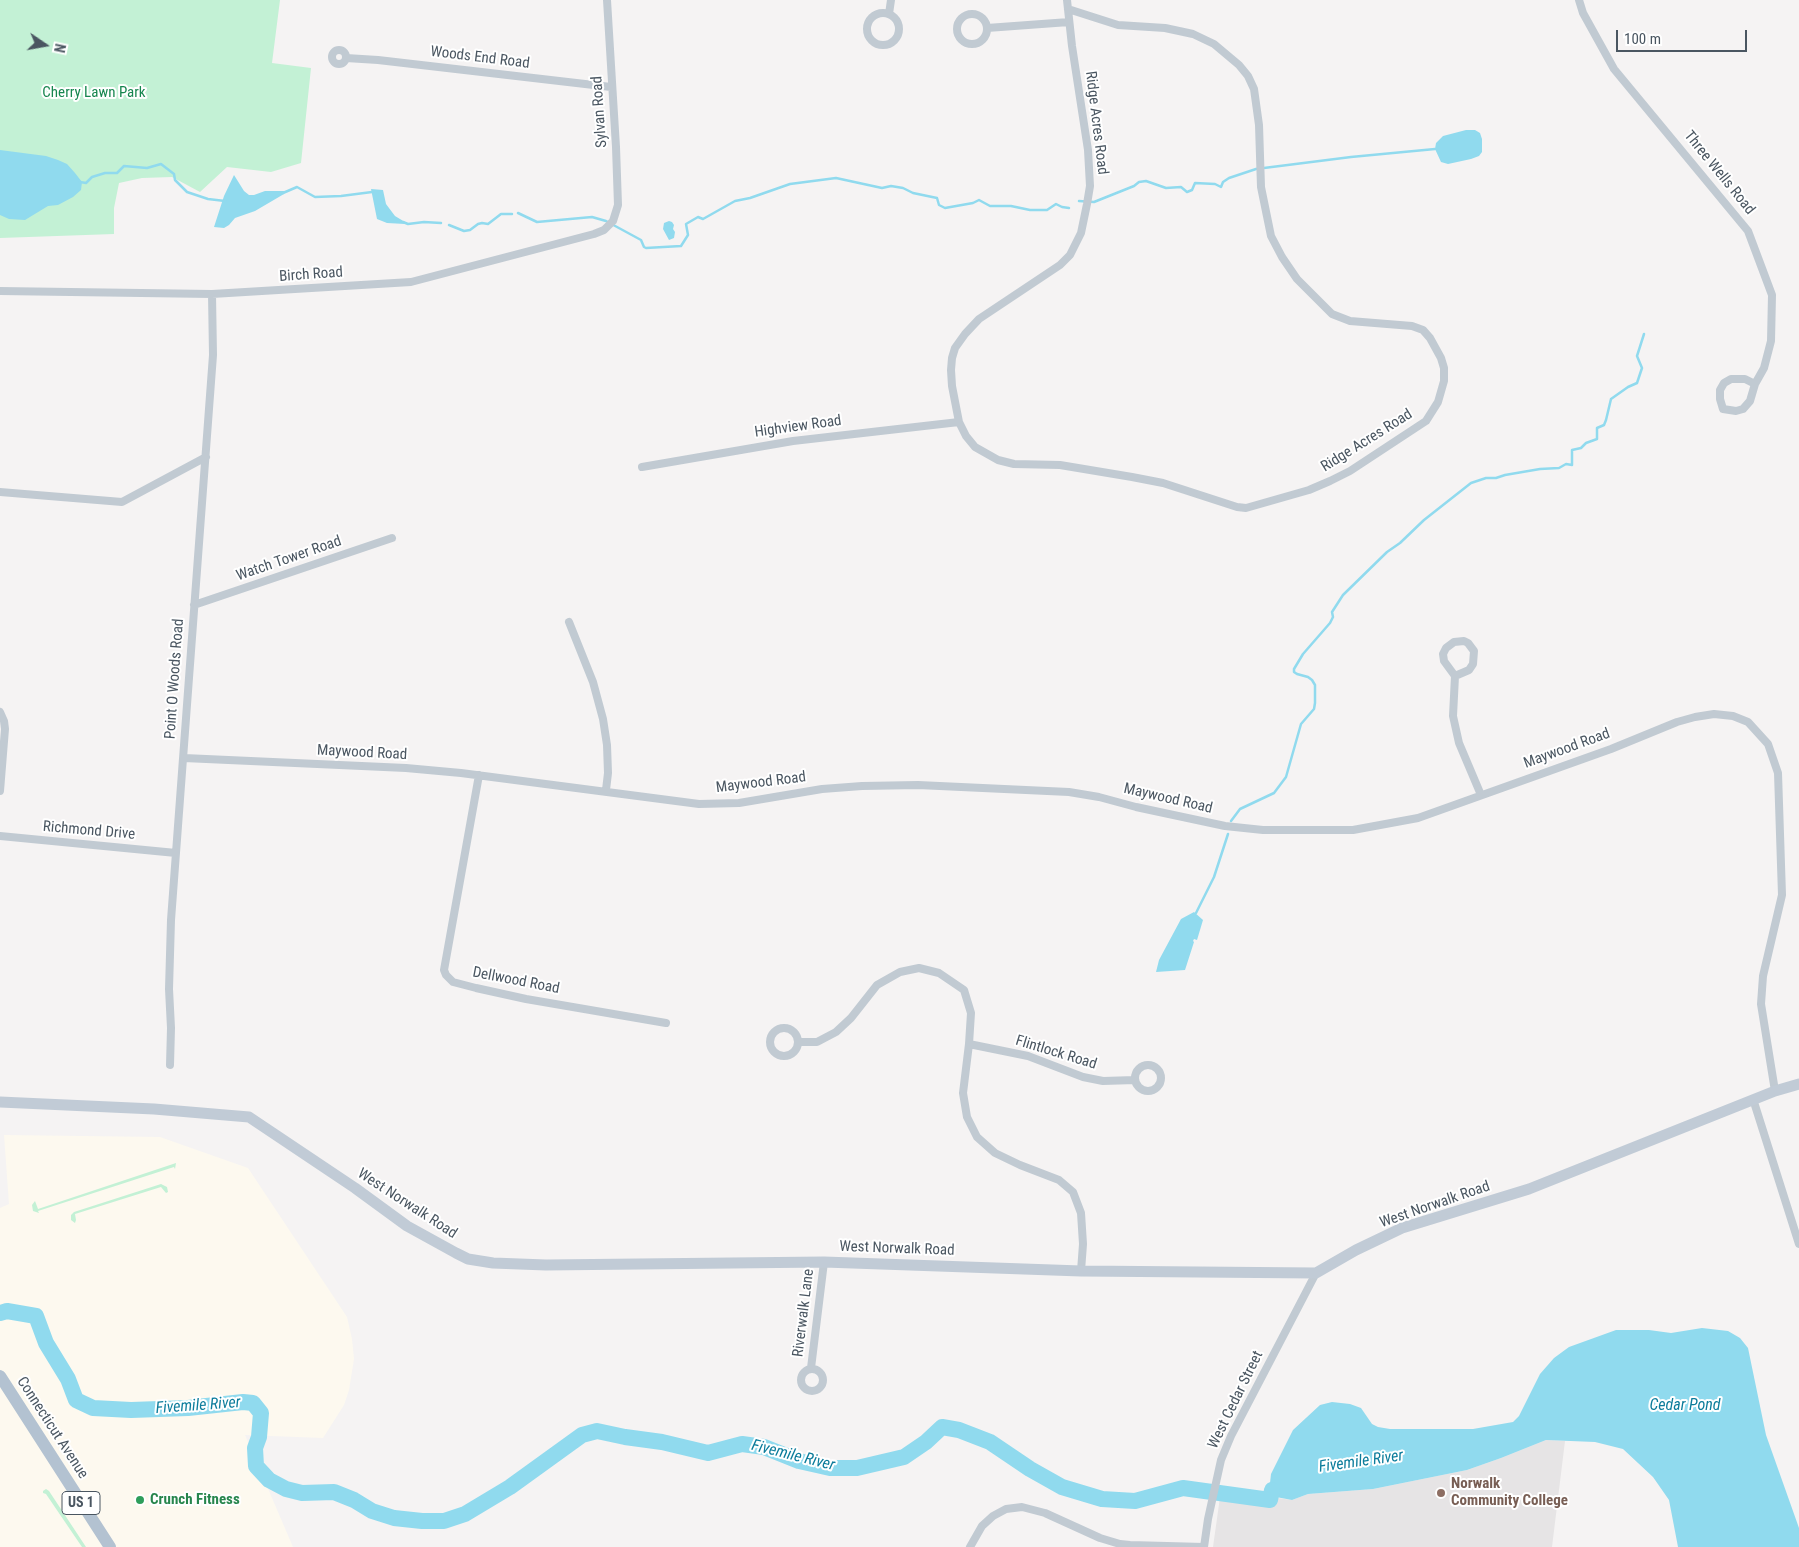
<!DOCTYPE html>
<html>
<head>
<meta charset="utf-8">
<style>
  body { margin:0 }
  #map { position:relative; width:1799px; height:1547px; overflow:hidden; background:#f5f3f3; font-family:"Roboto Condensed",sans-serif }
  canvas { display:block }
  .north { position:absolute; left:20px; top:20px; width:50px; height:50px; -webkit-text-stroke:4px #fff; paint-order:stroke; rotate:102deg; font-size:14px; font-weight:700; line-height:20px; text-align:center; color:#4a5661 }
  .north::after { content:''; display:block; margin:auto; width:18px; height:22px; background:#4a5661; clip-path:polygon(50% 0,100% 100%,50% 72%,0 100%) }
  .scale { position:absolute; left:1616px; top:30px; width:131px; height:22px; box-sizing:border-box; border:2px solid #4a5661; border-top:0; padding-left:6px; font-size:15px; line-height:18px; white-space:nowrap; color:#4a5661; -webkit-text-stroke:4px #fff; paint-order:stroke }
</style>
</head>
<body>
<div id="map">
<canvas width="1799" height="1547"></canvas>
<div class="north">N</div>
<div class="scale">100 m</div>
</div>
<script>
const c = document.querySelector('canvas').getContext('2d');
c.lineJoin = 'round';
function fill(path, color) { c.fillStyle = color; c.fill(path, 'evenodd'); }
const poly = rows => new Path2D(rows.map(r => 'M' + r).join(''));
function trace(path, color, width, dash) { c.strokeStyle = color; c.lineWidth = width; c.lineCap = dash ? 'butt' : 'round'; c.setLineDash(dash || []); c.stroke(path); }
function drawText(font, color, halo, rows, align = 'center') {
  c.font = font + ' "Roboto Condensed",sans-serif'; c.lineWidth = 4; c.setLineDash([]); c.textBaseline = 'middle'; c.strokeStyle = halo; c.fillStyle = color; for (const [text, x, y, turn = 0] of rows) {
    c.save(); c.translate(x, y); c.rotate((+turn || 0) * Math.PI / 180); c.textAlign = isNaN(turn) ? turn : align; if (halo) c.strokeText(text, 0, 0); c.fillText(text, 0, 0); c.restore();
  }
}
const commercial = poly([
  [4,1135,160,1137,248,1168,347,1317,352,1339,354,1359,349,1390,344,1405,323,1438,245,1435,293,1547,0,1547,0,1208,9,1204]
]);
const education = poly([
  [1546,1440,1565,1441,1552,1547,1213,1547,1221,1490,1292,1500,1308,1494,1373,1489,1467,1470,1501,1458]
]);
const green = poly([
  [0,0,280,0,272,63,311,68,301,163,271,172,227,167,200,192,172,177,142,178,119,183,114,208,114,234,0,238],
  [176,1163,175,1169,174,1167,38,1211,39,1213,33,1211,32,1205,35,1201,38,1209],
  [161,1184,167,1187,168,1192,166,1193,161,1187,75,1214,76,1220,75,1223,71,1220,71,1215,74,1212],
  [46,1489,49,1491,86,1547,82,1547,46,1494,43,1493,43,1491]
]);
const water = poly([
  [1466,130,1475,130,1480,133,1482,139,1482,152,1479,156,1471,159,1448,164,1441,162,1435,149,1436,143,1443,136],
  [0,150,46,156,58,160,67,164,75,173,82,182,81,190,73,197,58,205,48,206,25,220,9,219,0,215],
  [234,175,244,191,249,195,254,195,265,191,284,191,284,194,255,211,235,218,229,225,224,228,214,227,224,196],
  [371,189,383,190,386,204,395,216,405,222,405,224,387,223,377,219],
  [669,221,672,222,674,225,673,229,675,232,674,238,669,240,663,229,664,223],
  [1194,912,1203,920,1197,940,1194,939,1193,941,1194,942,1185,970,1156,972,1159,960,1181,919],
  [1702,1328,1728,1331,1740,1338,1748,1348,1766,1435,1799,1528,1799,1547,1678,1547,1669,1500,1653,1477,1623,1449,1595,1442,1546,1440,1501,1458,1467,1470,1373,1489,1308,1494,1292,1500,1276,1497,1272,1490,1270,1483,1271,1474,1293,1430,1320,1405,1332,1402,1350,1404,1361,1408,1372,1424,1378,1427,1390,1429,1473,1429,1513,1422,1519,1416,1540,1374,1554,1358,1569,1347,1616,1330,1649,1330,1671,1333]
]);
const stream = poly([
  [80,182,86,183,92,177,105,173,117,173,124,166,147,168,161,164,174,174,175,180,187,192,208,199,225,201],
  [283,193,297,187,315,197,341,196,372,192],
  [1079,201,1094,202,1134,186,1139,182,1146,181,1166,188,1181,187,1187,192,1192,190,1195,183,1215,184,1221,187,1223,182,1229,178,1256,169,1351,157,1435,149],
  [518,213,537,222,592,217,606,221,641,240,644,247,646,248,681,246,688,235,686,224,698,217,703,219,735,201,750,198,790,184,836,178,882,188,891,186,903,188,913,193,937,198,939,205,945,208,973,203,979,200,990,206,1011,206,1030,210,1047,210,1056,204,1062,207,1069,208],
  [403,222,408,224,424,222,441,223],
  [449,225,464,231,470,230,478,224,482,223,488,224,501,214,512,214],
  [1231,821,1240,809,1274,793,1286,777,1301,724,1314,709,1315,703,1315,685,1312,680,1308,677,1297,674,1294,672,1294,669,1303,654,1330,623,1333,617,1332,612,1343,595,1387,552,1400,543,1424,520,1471,483,1486,478,1496,478,1505,475,1540,469,1559,468,1566,464,1572,465,1572,450,1581,448,1586,443,1597,439,1597,428,1604,425,1606,420,1611,399,1628,387,1637,383,1642,368,1637,356,1644,334],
  [1196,913,1214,877,1228,834]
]);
const river = poly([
  [0,1313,7,1311,36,1316,46,1343,68,1379,76,1400,93,1408,131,1410,188,1408,243,1402,253,1403,261,1413,259,1437,255,1448,256,1466,269,1480,286,1489,302,1493,334,1492,354,1500,372,1511,394,1518,422,1521,444,1521,465,1514,510,1487,582,1435,597,1431,625,1437,662,1442,708,1453,742,1444,764,1447,799,1461,830,1468,857,1468,904,1457,926,1442,942,1427,959,1430,990,1442,1030,1469,1062,1487,1102,1499,1135,1501,1183,1488,1270,1500,1272,1490]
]);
const minor = poly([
  [1067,0,1072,46,1088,150,1090,186,1087,204,1081,233,1070,255,1060,265,979,319,965,334,955,348,952,358,951,370,952,386,959,422,966,436,975,447,998,460,1014,464,1060,465,1132,477,1163,483,1237,507,1246,508,1309,490,1330,481,1350,471,1426,421,1438,402,1444,381,1444,368,1441,358,1430,338,1423,330,1412,326,1350,321,1332,314,1297,279,1282,257,1271,236,1261,187,1259,125,1254,89,1248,76,1239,65,1214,44,1193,34,1165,28,1118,25,1068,9],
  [1579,0,1583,13,1614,69,1748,231,1772,295,1771,341,1764,368,1755,384,1750,401,1743,409,1736,411,1723,409,1720,399,1720,390,1724,383,1731,379,1745,379,1755,384],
  '867 29a16 16 0 1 1 32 0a16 16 0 1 1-32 0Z',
  [889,14,891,0],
  '957 29a15 15 0 1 1 30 0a15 15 0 1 1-30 0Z',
  [987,28,1069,22],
  '332 57a7 7 0 1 1 14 0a7 7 0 1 1-14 0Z',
  [346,58,378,60,611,87],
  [0,291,212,294,411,282,594,234,604,230,613,221,618,205,616,147,607,0],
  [642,467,793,441,959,422],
  [0,492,122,502,206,457],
  [194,605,392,538],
  [569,622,593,682,603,719,607,745,608,773,606,790],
  [1455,676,1469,670,1473,664,1474,651,1468,643,1464,641,1454,642,1446,648,1443,654,1444,661,1455,676,1453,716,1459,743,1481,795],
  [0,712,4,721,5,729,0,791],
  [184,758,406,768,461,773,699,804,739,803,822,789,862,786,918,785,1069,792,1099,797,1136,807,1225,826,1263,830,1353,830,1418,818,1611,749,1677,722,1695,717,1714,714,1733,716,1748,722,1768,744,1778,773,1782,895,1763,976,1761,1004,1775,1091],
  [479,775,444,970,446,975,453,982,476,988,526,999,666,1023],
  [0,836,176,853],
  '770 1042a14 14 0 1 1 28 0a14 14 0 1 1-28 0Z',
  [799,1042,817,1042,836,1032,851,1018,877,985,900,972,919,968,939,973,964,990,971,1013,969,1044,963,1093,967,1117,977,1137,995,1153,1020,1165,1059,1180,1073,1192,1081,1213,1083,1244,1081,1271],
  [969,1044,1028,1056,1083,1077,1103,1081,1135,1080],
  [170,1065,171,1028,169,989,171,920,213,355,212,294],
  '1135 1078a13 13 0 1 1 26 0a13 13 0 1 1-26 0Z',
  [1753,1099,1799,1244],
  [811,1368,824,1262],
  '801 1380a11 11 0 1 1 22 0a11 11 0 1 1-22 0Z',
  [970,1547,982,1526,993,1516,1006,1509,1022,1507,1045,1513,1100,1538,1120,1544,1130,1545,1204,1547],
  [1204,1547,1208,1519,1221,1460,1231,1436,1316,1273]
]);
const secondary = poly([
  [0,1102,154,1109,249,1117,355,1188,407,1226,456,1253,468,1259,493,1263,546,1265,824,1262,1081,1271,1316,1273,1356,1250,1402,1228,1529,1189,1775,1091,1799,1084]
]);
const primary = poly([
  [0,1376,110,1547]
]);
const markers = [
  [1441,1493,5,"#8d6e63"],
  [140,1500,5,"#2e9e5b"]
];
const shields = [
  [81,1503,38]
];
const shieldNames = [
  ["US 1",81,1503]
];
const streetNames = [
  ["Woods End Road",480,58,7],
  ["Sylvan Road",600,112,-94],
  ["Ridge Acres Road",1096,123,83],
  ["Three Wells Road",1719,173,51],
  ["Birch Road",311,275,-4],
  ["Highview Road",798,427,-8],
  ["Ridge Acres Road",1367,441,-32],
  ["Watch Tower Road",289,559,-19],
  ["Point O Woods Road",175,679,-86],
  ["Maywood Road",1567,749,-20],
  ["Maywood Road",362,753,3],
  ["Maywood Road",761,783,-7],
  ["Maywood Road",1168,799,13],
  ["Richmond Drive",89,831,5],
  ["Dellwood Road",516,981,11],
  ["Flintlock Road",1056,1053,17],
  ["West Norwalk Road",407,1204,33],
  ["West Norwalk Road",1435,1205,-19],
  ["West Norwalk Road",897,1249,2],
  ["Riverwalk Lane",804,1313,-83],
  ["West Cedar Street",1236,1400,-64],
  ["Connecticut Avenue",52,1428,57]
];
const parkNames = [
  ["Cherry Lawn Park",94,93]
];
const educationNames = [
  ["Norwalk",1451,1484],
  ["Community College",1451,1501]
];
const leisureNames = [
  ["Crunch Fitness",150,1500]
];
const waterNames = [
  ["Fivemile River",198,1406,-4],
  ["Cedar Pond",1685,1406],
  ["Fivemile River",793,1456,14],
  ["Fivemile River",1361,1462,-8]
];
fill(commercial, '#fdf9ef');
fill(education, '#e6e4e5');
fill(green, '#c3f1d5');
fill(water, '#90daee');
trace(stream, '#90daee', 2.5);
trace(river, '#90daee', 16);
trace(minor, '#c1cad2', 8);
trace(secondary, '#c1cbd6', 11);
trace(primary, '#b3c2d1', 12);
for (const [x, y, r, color] of markers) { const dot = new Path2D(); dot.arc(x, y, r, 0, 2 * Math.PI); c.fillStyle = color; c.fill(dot); trace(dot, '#fff', 2); }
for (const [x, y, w] of shields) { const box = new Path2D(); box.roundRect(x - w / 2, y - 11.5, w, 23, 4); c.fillStyle = '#fff'; c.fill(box); trace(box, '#4a5661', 1); }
drawText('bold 14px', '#4a5661', null, shieldNames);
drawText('15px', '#4a5661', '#fff', streetNames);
drawText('15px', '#17864f', '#fff', parkNames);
drawText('bold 15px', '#785e54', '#fff', educationNames, 'left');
drawText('bold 15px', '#27864d', '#fff', leisureNames, 'left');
drawText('italic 16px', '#0c7c9b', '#fff', waterNames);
</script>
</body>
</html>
